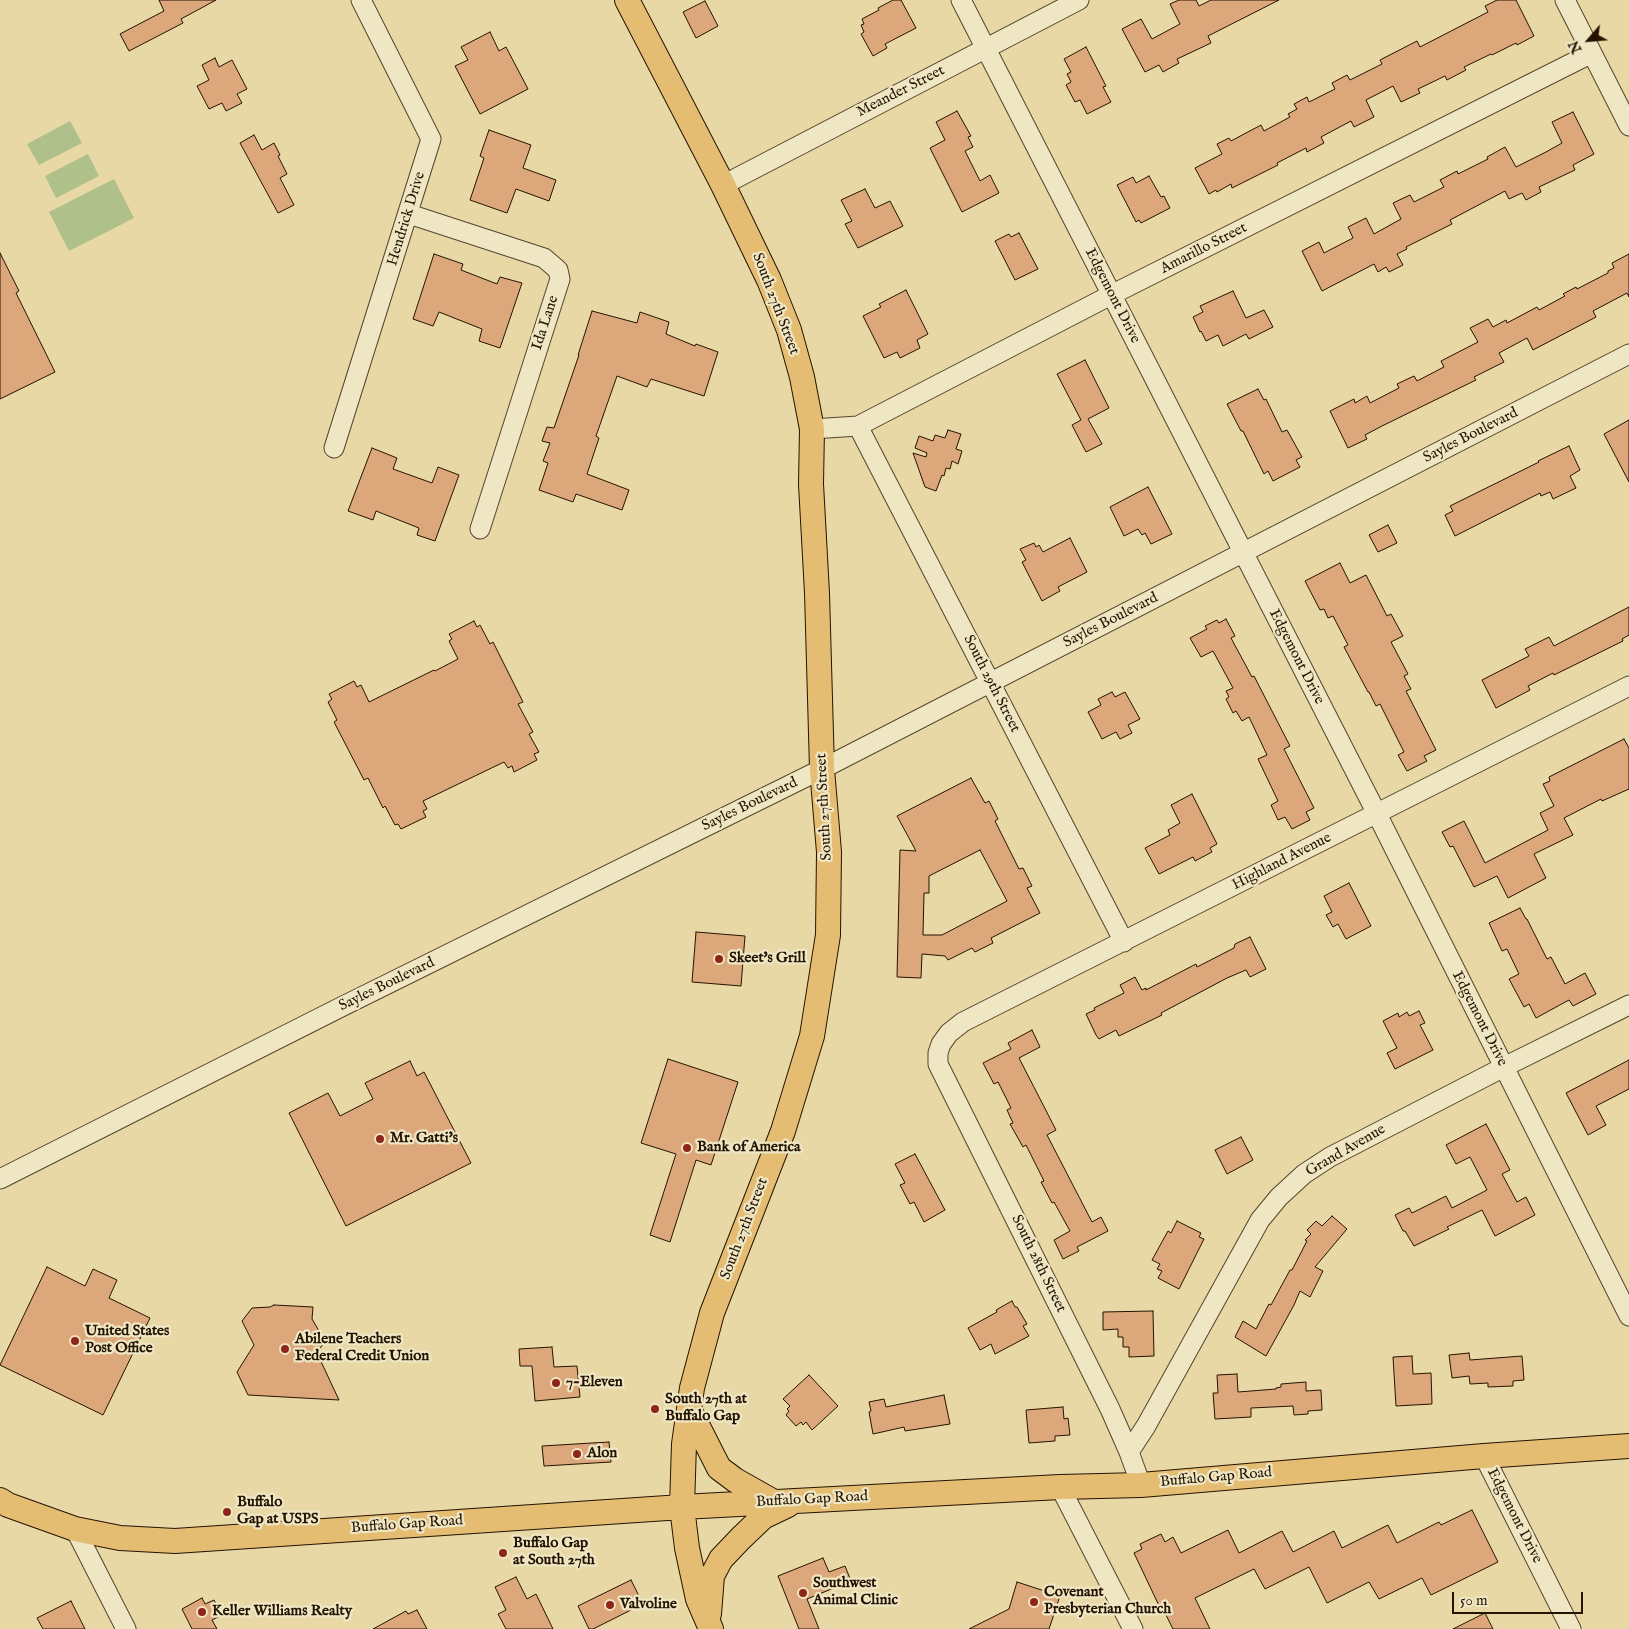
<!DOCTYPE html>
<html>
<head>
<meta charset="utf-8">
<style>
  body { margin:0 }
  #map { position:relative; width:1629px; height:1629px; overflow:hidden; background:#e7d8a5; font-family:"IM FELL English",serif }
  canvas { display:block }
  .north { position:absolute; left:1564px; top:15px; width:50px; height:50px; -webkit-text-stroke:4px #efe6c4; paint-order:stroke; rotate:243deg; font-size:14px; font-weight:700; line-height:20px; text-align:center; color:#251302 }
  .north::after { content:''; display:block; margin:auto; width:18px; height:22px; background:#251302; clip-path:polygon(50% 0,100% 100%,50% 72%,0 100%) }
  .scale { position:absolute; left:1452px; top:1592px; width:131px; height:22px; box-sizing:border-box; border:2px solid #251302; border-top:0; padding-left:6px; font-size:15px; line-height:18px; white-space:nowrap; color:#251302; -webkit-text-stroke:4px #efe6c4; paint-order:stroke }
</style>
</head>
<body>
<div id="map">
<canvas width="1629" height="1629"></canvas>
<div class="north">N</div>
<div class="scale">50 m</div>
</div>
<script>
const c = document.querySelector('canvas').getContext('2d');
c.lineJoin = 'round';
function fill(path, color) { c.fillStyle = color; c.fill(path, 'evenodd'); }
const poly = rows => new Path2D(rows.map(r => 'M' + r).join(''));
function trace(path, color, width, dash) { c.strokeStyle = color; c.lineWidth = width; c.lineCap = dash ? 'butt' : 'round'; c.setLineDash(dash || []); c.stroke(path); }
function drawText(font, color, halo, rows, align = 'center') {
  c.font = font + ' "IM FELL English",serif'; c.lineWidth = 4.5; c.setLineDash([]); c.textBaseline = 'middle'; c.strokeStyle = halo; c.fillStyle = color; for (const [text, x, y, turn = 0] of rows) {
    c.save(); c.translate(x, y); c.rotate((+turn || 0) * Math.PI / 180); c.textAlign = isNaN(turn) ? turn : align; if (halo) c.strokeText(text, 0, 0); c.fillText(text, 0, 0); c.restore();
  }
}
const green = poly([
  [70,121,82,143,39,165,27,144],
  [88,154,99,176,56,198,45,176],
  [114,179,134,218,69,251,49,212]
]);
const building = poly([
  [159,0,216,0,181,19,183,23,129,51,120,34,164,11,159,0],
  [893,0,901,0,916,28,885,44,887,48,873,56,861,34,864,32,861,25,864,24,862,19,879,10,878,8,893,0],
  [1179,0,1196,0,1199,6,1211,0,1279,0,1208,36,1211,43,1177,59,1179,63,1163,72,1159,65,1145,72,1122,29,1141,19,1152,39,1180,24,1170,4,1179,0],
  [1497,0,1516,0,1534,36,1517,45,1516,43,1492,55,1491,54,1464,67,1466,70,1447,80,1445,76,1418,89,1420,93,1401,102,1393,86,1366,100,1374,117,1354,127,1351,121,1321,137,1324,143,1307,152,1306,148,1277,163,1278,165,1232,188,1231,184,1217,192,1216,190,1209,194,1195,168,1222,154,1217,144,1229,138,1231,141,1261,125,1264,131,1290,117,1288,114,1297,109,1294,104,1307,97,1309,102,1335,89,1332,83,1347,75,1350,80,1382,64,1380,60,1417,41,1420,47,1488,12,1485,6,1497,0],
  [705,1,718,26,696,38,683,12,705,1],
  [490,32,499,51,506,47,528,89,480,114,455,66,468,60,461,47,490,32],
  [1086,47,1106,86,1103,87,1111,102,1087,114,1080,100,1075,102,1066,85,1071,82,1067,74,1071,72,1064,59,1086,47],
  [215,58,219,67,232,60,247,89,237,94,242,103,226,111,222,103,209,109,197,86,209,80,202,65,215,58],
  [957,111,971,136,968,137,973,147,965,151,980,181,990,175,999,193,962,212,930,148,945,140,936,122,957,111],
  [1573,112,1594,154,1573,165,1575,170,1539,187,1541,192,1526,200,1522,193,1509,199,1505,191,1450,220,1452,224,1406,247,1407,249,1397,254,1403,265,1389,272,1386,267,1378,272,1374,264,1322,291,1302,251,1319,242,1324,253,1353,238,1348,227,1366,218,1374,234,1401,219,1393,203,1410,195,1414,202,1444,187,1440,180,1457,171,1458,174,1488,159,1487,157,1505,147,1516,167,1546,152,1562,143,1552,122,1573,112],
  [489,130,531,145,523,168,556,180,549,201,516,189,507,213,470,200,484,158,480,156,489,130],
  [254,135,262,150,274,143,280,155,278,156,287,174,280,178,294,205,278,213,240,143,254,135],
  [1149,176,1161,197,1164,196,1170,208,1141,223,1139,220,1136,222,1117,185,1133,177,1136,183,1149,176],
  [865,189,875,208,890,201,903,226,858,248,845,224,852,221,841,200,865,189],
  [1019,233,1038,269,1015,280,995,241,1009,234,1011,237,1019,233],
  [0,253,19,291,16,293,55,372,0,399,0,253],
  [434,254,463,264,461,270,497,284,500,277,522,283,500,348,479,341,482,329,439,312,433,326,413,319,434,254],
  [1629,254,1629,297,1627,293,1593,311,1596,317,1533,350,1527,338,1499,353,1504,362,1474,377,1476,380,1382,426,1365,435,1367,439,1348,448,1330,411,1354,399,1355,403,1367,396,1370,403,1399,388,1397,384,1414,376,1417,381,1444,367,1441,361,1478,342,1470,328,1488,319,1493,327,1506,320,1507,323,1537,307,1539,310,1565,296,1563,294,1576,287,1577,289,1608,273,1608,271,1614,268,1612,263,1629,254],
  [906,290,928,334,917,340,920,348,900,358,897,352,884,358,863,316,881,307,879,304,906,290],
  [1233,291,1246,318,1264,310,1273,327,1249,339,1246,334,1223,346,1218,335,1206,341,1201,331,1200,332,1193,317,1203,312,1200,306,1233,291],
  [592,311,637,323,640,312,669,322,666,334,695,346,696,344,718,352,704,396,651,379,647,387,617,376,596,436,599,438,587,474,629,490,622,510,576,494,573,502,539,490,548,463,543,461,550,443,542,441,547,427,554,428,579,355,578,355,592,311],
  [1085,360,1109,408,1088,419,1102,444,1086,452,1072,425,1081,420,1057,374,1085,360],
  [1258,389,1264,400,1266,399,1282,432,1287,430,1302,457,1296,460,1300,467,1273,481,1268,471,1264,474,1243,431,1241,431,1227,404,1258,389],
  [1629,420,1629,482,1604,434,1629,420],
  [948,430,961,434,956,449,962,451,958,464,952,461,950,469,946,468,944,476,942,475,936,491,925,487,913,453,926,457,927,453,915,448,919,436,933,441,935,435,945,438,948,430],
  [1569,446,1580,470,1570,476,1576,488,1553,499,1550,492,1541,496,1540,493,1455,536,1445,515,1453,511,1450,506,1539,462,1538,461,1569,446],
  [372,448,397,458,393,469,432,483,438,467,459,475,435,541,417,535,419,528,376,511,373,520,348,511,372,448],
  [1148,487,1172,534,1151,544,1145,533,1142,535,1138,529,1124,536,1110,507,1148,487],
  [1388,525,1397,543,1378,552,1369,535,1388,525],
  [1070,538,1087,572,1058,587,1060,591,1042,601,1022,562,1026,560,1020,549,1034,543,1036,547,1039,545,1043,552,1070,538],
  [1340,563,1350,583,1366,575,1387,616,1391,614,1403,636,1391,642,1408,674,1404,676,1411,689,1406,691,1436,750,1424,756,1427,761,1407,771,1398,755,1404,752,1380,704,1376,706,1369,692,1368,692,1344,647,1348,645,1333,616,1328,618,1324,609,1320,610,1305,581,1340,563],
  [1629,607,1629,635,1622,639,1623,641,1554,675,1553,673,1528,686,1530,690,1496,708,1482,680,1529,656,1525,649,1549,637,1554,646,1629,607],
  [1226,619,1235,636,1231,638,1252,677,1254,676,1290,746,1284,749,1314,808,1306,812,1310,820,1292,829,1285,817,1278,820,1271,805,1278,801,1258,759,1267,755,1249,717,1242,721,1236,711,1233,713,1226,699,1229,697,1226,691,1233,688,1213,651,1201,657,1190,638,1207,629,1205,626,1217,620,1219,623,1226,619],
  [474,621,477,627,480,625,490,644,493,642,523,702,518,704,533,732,529,734,539,752,534,754,537,760,514,772,512,766,508,768,504,762,423,801,427,809,423,811,426,817,401,829,398,824,395,825,385,806,383,808,368,778,364,780,334,722,337,720,328,702,332,699,329,694,354,681,357,687,361,685,369,702,434,670,435,671,458,659,449,641,452,639,449,634,474,621],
  [1112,692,1115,697,1125,692,1140,719,1128,725,1132,733,1120,739,1116,732,1102,739,1088,712,1101,705,1098,699,1112,692],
  [1624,739,1629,748,1629,789,1602,801,1601,799,1564,818,1573,835,1534,854,1546,878,1508,898,1497,876,1474,887,1453,846,1450,847,1442,832,1464,821,1485,863,1548,830,1540,813,1554,806,1543,784,1550,781,1549,777,1624,739],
  [971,778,985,803,989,801,998,819,995,821,1019,869,1023,868,1032,886,1027,888,1040,913,991,938,993,943,975,952,972,948,948,960,945,956,922,954,921,978,897,977,900,850,916,851,897,816,971,778],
  [980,850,1007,901,942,935,923,935,924,893,929,893,929,876,980,850],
  [1192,794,1217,844,1210,848,1212,852,1195,861,1193,857,1159,874,1145,848,1170,835,1168,830,1180,823,1171,805,1192,794],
  [1349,883,1371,926,1346,939,1338,924,1333,927,1326,915,1332,912,1324,896,1349,883],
  [1520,908,1526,919,1527,919,1547,959,1551,957,1565,984,1585,973,1596,994,1573,1006,1569,1000,1536,1018,1529,1004,1524,1007,1509,979,1519,974,1507,949,1502,951,1489,923,1520,908],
  [696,932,745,936,741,986,692,982,696,932],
  [1250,937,1266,969,1250,977,1246,970,1227,978,1161,1013,1162,1015,1119,1036,1116,1030,1099,1039,1096,1035,1086,1014,1095,1010,1094,1008,1124,993,1120,985,1135,977,1142,990,1146,988,1146,990,1196,964,1197,967,1234,948,1235,944,1250,937],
  [1419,1011,1425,1023,1420,1025,1433,1050,1395,1069,1387,1053,1397,1048,1383,1021,1398,1013,1399,1017,1407,1012,1409,1016,1419,1011],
  [1032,1030,1040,1047,1019,1058,1056,1130,1047,1135,1092,1222,1101,1217,1108,1231,1077,1247,1079,1251,1063,1259,1054,1240,1070,1231,1054,1202,1052,1203,1041,1182,1044,1181,1026,1145,1023,1147,1010,1124,1013,1123,1007,1110,1011,1108,998,1082,994,1084,983,1063,1011,1049,1008,1043,1032,1030],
  [668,1059,738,1082,711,1165,696,1160,670,1242,650,1235,676,1154,641,1143,668,1059],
  [1629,1060,1629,1089,1596,1106,1606,1125,1588,1135,1566,1093,1629,1060],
  [410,1061,417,1076,424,1072,471,1163,346,1226,289,1113,328,1093,340,1116,373,1099,365,1083,410,1061],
  [1486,1124,1510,1170,1502,1174,1517,1202,1526,1197,1535,1215,1495,1236,1482,1210,1447,1227,1449,1229,1414,1246,1405,1231,1403,1231,1395,1215,1409,1208,1412,1213,1446,1196,1452,1208,1487,1190,1470,1157,1456,1164,1446,1145,1486,1124],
  [1241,1137,1253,1160,1227,1174,1215,1150,1241,1137],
  [915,1154,945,1210,924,1222,914,1202,910,1204,900,1185,905,1183,895,1164,915,1154],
  [1332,1216,1347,1229,1315,1267,1323,1271,1310,1297,1300,1291,1294,1305,1266,1356,1235,1337,1243,1321,1256,1329,1269,1304,1271,1305,1290,1270,1292,1270,1307,1241,1305,1240,1311,1234,1307,1230,1316,1221,1322,1226,1332,1216],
  [1177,1221,1201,1233,1199,1237,1204,1239,1179,1289,1158,1278,1162,1271,1157,1269,1160,1264,1152,1260,1168,1231,1171,1233,1177,1221],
  [47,1267,85,1286,93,1269,117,1280,109,1298,150,1318,103,1415,0,1365,47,1267],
  [1012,1301,1015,1307,1017,1307,1027,1324,1023,1326,1029,1336,995,1354,991,1344,980,1350,968,1328,997,1312,996,1310,1012,1301],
  [274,1305,313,1307,312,1319,325,1341,317,1353,339,1400,248,1395,237,1372,254,1345,242,1321,252,1308,270,1307,274,1305],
  [1153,1311,1154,1356,1129,1357,1129,1347,1123,1347,1123,1337,1118,1337,1118,1329,1103,1330,1103,1312,1153,1311],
  [552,1347,554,1367,577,1366,580,1397,535,1401,532,1366,520,1366,519,1349,552,1347],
  [1469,1353,1470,1360,1522,1356,1524,1380,1513,1381,1513,1386,1488,1387,1488,1383,1470,1384,1469,1376,1452,1378,1449,1355,1469,1353],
  [1412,1356,1413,1374,1431,1373,1432,1404,1396,1406,1393,1357,1412,1356],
  [1237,1374,1238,1392,1276,1389,1276,1388,1281,1387,1281,1384,1306,1382,1306,1391,1321,1390,1322,1410,1308,1411,1308,1414,1294,1415,1293,1406,1251,1408,1251,1417,1215,1419,1213,1393,1218,1393,1217,1375,1237,1374],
  [809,1375,838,1406,812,1430,806,1422,803,1425,801,1422,796,1426,786,1415,789,1411,787,1409,790,1406,783,1399,809,1375],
  [944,1395,950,1424,905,1431,904,1427,873,1434,869,1412,871,1411,869,1402,884,1399,886,1407,944,1395],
  [1063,1407,1064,1419,1068,1418,1070,1435,1055,1436,1055,1441,1029,1443,1026,1410,1063,1407],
  [609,1442,611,1462,544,1466,542,1446,609,1442],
  [1472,1510,1498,1562,1431,1595,1422,1578,1379,1599,1369,1582,1327,1603,1309,1567,1265,1589,1254,1569,1195,1598,1210,1629,1173,1629,1164,1611,1162,1612,1134,1553,1142,1549,1140,1544,1161,1534,1165,1542,1173,1537,1181,1553,1228,1530,1239,1553,1282,1531,1293,1552,1334,1531,1342,1548,1388,1525,1397,1543,1439,1522,1441,1525,1472,1510],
  [823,1558,829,1572,845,1566,851,1581,807,1599,819,1629,799,1629,778,1576,823,1558],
  [516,1577,527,1599,536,1594,553,1629,506,1629,498,1614,506,1610,495,1587,516,1577],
  [631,1580,643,1604,593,1629,589,1629,578,1606,631,1580],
  [1017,1582,1060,1596,1049,1629,969,1629,1009,1609,1017,1582],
  [202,1598,205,1604,214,1600,222,1615,212,1620,217,1629,192,1629,182,1609,202,1598],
  [71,1601,85,1629,43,1629,37,1618,71,1601],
  [417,1610,427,1629,373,1629,406,1611,408,1614,417,1610],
  [1485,1613,1493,1629,1453,1629,1485,1613]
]);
const minor = poly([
  [961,0,1377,814,1629,1316],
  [1565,0,1629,126],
  [723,185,1079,0],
  [409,214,544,258,558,270,560,279,480,529],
  [858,426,1124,942],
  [812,429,858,426,1111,295,1592,53],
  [334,448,431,139,361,0],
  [0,1179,343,1006,822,769,1629,354],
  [1129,1452,1146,1426,1260,1220,1279,1197,1304,1174,1330,1157,1504,1067,1629,1005],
  [1484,1456,1571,1629],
  [1141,1485,1129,1452,1110,1409,938,1064,938,1053,941,1044,949,1033,963,1022,1629,686],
  [1060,1487,1133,1629],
  [75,1529,126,1629]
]);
const major = poly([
  [627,0,723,185,769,280,789,330,802,377,812,429,811,484,817,593,822,769,829,852,828,935,812,1036,783,1131,712,1313,692,1388,684,1444,682,1507,687,1548,698,1599,711,1629],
  [689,1409,719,1468,735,1480,774,1502],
  [0,1500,8,1505,75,1529,120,1538,175,1541,682,1507,1060,1487,1141,1485,1484,1456,1629,1446],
  [709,1614,712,1576,721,1559,741,1538,763,1517,788,1505]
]);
const markers = [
  [719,959,5,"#8f2418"],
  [380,1139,5,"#8f2418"],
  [687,1148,5,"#8f2418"],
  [75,1341,5,"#8f2418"],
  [285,1349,5,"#8f2418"],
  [556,1383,5,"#8f2418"],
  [655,1409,5,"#8f2418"],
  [577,1454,5,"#8f2418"],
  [227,1512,5,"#8f2418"],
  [503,1553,5,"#8f2418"],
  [803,1593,5,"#8f2418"],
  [1034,1602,5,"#8f2418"],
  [610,1605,5,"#8f2418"],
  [202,1612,5,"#8f2418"]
];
const streetNames = [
  ["Meander Street",901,92,-27],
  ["Hendrick Drive",407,219,-73],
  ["Amarillo Street",1204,249,-27],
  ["Edgemont Drive",1112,296,63],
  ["South 27th Street",775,304,69],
  ["Ida Lane",546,323,-72],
  ["Sayles Boulevard",1471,436,-27],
  ["Sayles Boulevard",1111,621,-27],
  ["Edgemont Drive",1296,657,63],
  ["South 29th Street",991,684,63],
  ["Sayles Boulevard",750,805,-26],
  ["South 27th Street",825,807,-93],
  ["Highland Avenue",1282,862,-27],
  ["Sayles Boulevard",387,985,-26],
  ["Edgemont Drive",1479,1019,63],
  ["Grand Avenue",1346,1151,-30],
  ["South 27th Street",745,1229,-69],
  ["South 28th Street",1038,1264,64],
  ["Buffalo Gap Road",1216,1478,-5],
  ["Buffalo Gap Road",812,1500,-3],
  ["Edgemont Drive",1514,1516,63],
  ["Buffalo Gap Road",407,1525,-4]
];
const poiNames = [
  ["Skeet's Grill",729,959],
  ["Mr. Gatti's",390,1139],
  ["Bank of America",697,1148],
  ["United States",85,1332],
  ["Post Office",85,1349],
  ["Abilene Teachers",295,1340],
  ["Federal Credit Union",295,1357],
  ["7-Eleven",566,1383],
  ["South 27th at",665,1400],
  ["Buffalo Gap",665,1417],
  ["Alon",587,1454],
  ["Buffalo",237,1503],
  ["Gap at USPS",237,1520],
  ["Buffalo Gap",513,1544],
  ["at South 27th",513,1561],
  ["Southwest",813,1584],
  ["Animal Clinic",813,1601],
  ["Covenant",1044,1593],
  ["Presbyterian Church",1044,1610],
  ["Valvoline",620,1605],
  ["Keller Williams Realty",212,1612]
];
fill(green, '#afc08b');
fill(building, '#dca77a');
trace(building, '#251302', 1);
trace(minor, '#56442b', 21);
trace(major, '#251302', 26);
trace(minor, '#efe6c4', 19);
trace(major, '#e4bc72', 24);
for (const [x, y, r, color] of markers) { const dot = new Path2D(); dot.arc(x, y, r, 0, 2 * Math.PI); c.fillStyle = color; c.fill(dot); trace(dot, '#efe6c4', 2); }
drawText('15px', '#251302', '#efe6c4', streetNames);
drawText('bold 15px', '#251302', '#efe6c4', poiNames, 'left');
</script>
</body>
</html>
